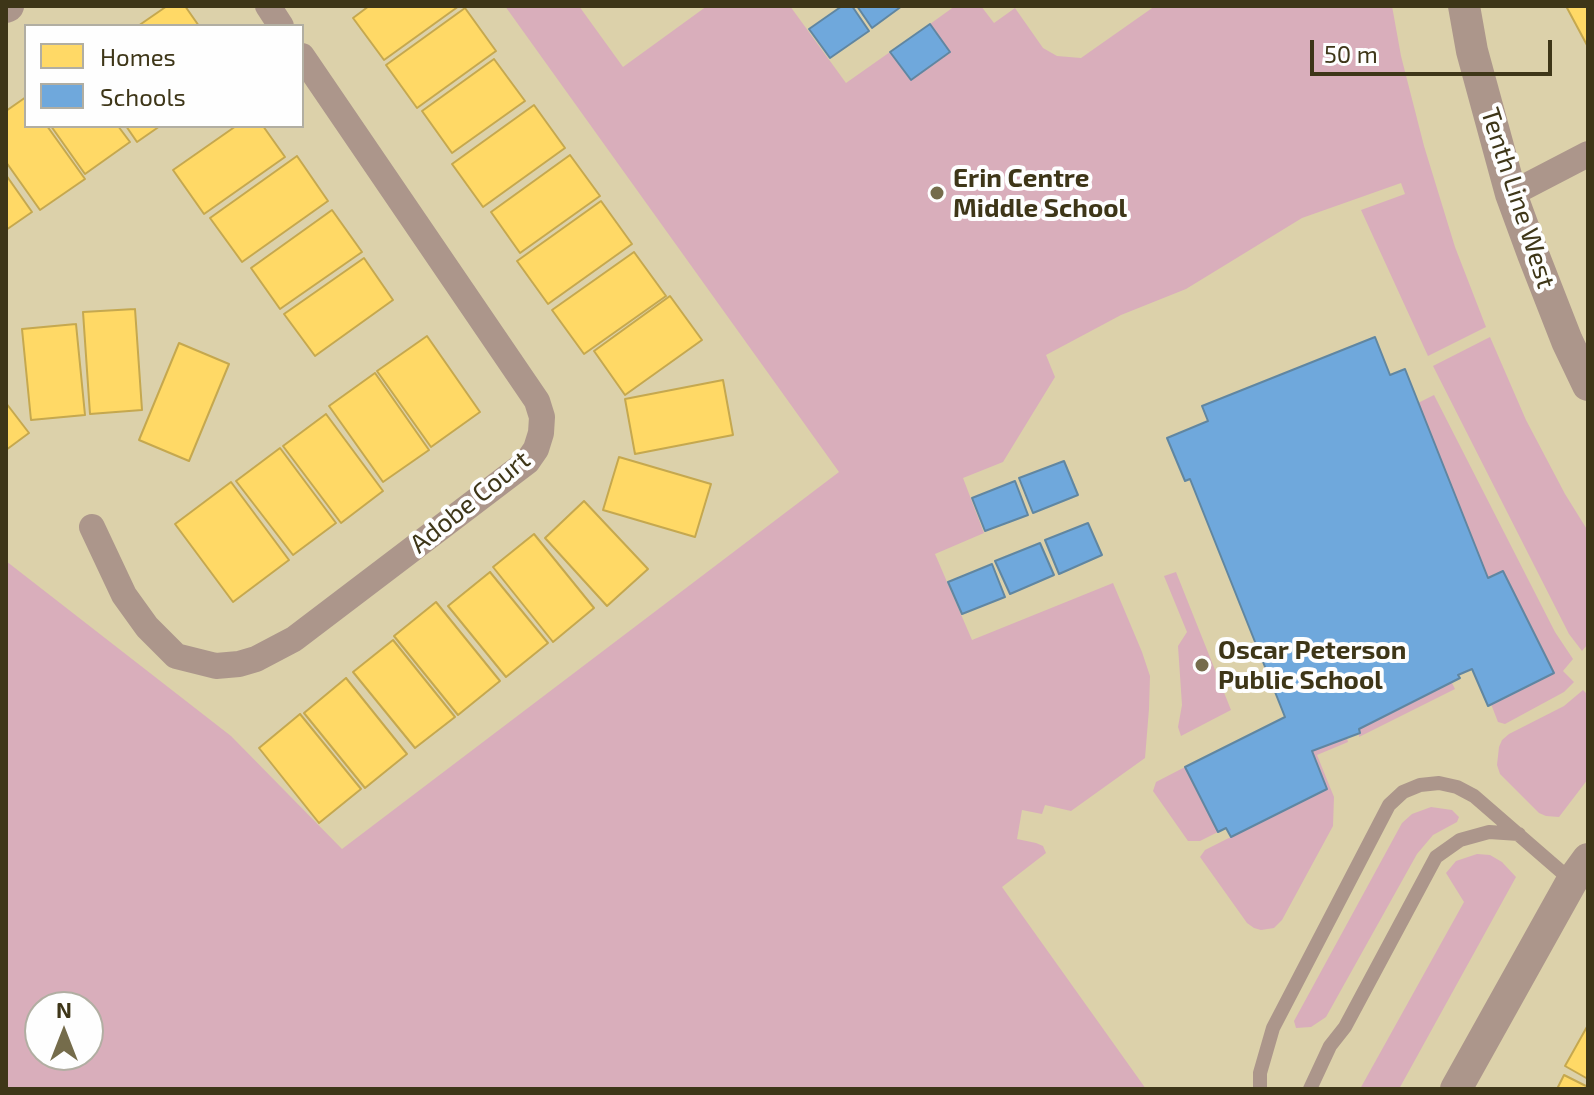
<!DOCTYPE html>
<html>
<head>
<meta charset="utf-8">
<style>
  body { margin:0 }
  #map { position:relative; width:1594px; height:1095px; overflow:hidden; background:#dcd1aa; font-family:"Exo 2",sans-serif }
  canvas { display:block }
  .frame { position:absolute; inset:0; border:8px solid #3e3618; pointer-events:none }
  .legend { position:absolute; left:24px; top:24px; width:280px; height:104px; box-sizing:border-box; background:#fefefe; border:2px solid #b1aea2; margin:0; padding:10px 14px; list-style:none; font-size:24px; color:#3e3618 }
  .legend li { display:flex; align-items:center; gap:16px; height:40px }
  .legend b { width:40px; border:2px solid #b1aea2 }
  .north { position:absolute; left:24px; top:991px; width:80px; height:80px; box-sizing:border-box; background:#fefefe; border:2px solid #b1aea2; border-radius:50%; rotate:0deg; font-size:22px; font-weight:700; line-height:32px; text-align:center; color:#3e3618 }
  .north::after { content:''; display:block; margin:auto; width:28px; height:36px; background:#756c4b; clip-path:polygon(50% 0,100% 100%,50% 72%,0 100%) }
  .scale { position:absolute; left:1310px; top:40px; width:242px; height:36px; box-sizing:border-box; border:4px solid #3e3618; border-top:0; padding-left:10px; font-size:24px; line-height:28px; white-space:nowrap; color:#3e3618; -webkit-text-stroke:6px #fefefe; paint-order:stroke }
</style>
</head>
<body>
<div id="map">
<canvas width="1594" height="1095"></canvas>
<div class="frame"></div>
<ul class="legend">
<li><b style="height:22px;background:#ffd966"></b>Homes</li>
<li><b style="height:22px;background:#6fa8dc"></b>Schools</li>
</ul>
<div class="north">N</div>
<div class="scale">50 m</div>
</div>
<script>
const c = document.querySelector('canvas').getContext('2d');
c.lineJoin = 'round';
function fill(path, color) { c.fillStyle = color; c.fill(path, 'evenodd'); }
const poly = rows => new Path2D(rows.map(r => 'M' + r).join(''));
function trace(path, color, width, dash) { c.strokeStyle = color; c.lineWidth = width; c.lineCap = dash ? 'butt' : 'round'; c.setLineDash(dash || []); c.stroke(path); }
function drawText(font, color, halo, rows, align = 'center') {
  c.font = font + ' "Exo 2",sans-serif'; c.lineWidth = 8; c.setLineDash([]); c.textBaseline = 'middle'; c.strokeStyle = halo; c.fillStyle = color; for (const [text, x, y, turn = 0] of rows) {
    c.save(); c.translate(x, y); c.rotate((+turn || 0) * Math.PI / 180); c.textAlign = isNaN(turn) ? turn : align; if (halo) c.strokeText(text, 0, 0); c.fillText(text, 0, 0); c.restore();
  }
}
const green = poly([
  [505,6,579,6,623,67,707,6,790,6,846,83,890,52,911,80,950,53,930,24,955,6,981,6,994,23,1015,8,1043,48,1057,56,1081,58,1155,6,1392,6,1401,56,1424,146,1455,247,1486,327,1428,356,1361,210,1405,194,1401,183,1302,218,1186,289,1121,315,1046,355,1055,377,1003,462,963,478,984,533,935,554,972,640,1113,583,1142,652,1150,676,1149,709,1145,758,1071,811,1045,805,1042,814,1022,810,1017,839,1036,843,1043,846,1046,853,1002,887,1146,1089,6,1089,6,561,231,736,342,849,839,472],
  [40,1007,88,1007,88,1055,40,1055],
  [1490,337,1526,420,1565,494,1588,531,1588,644,1582,651,1569,634,1433,366],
  [1434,395,1555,632,1573,659,1563,671,1574,682,1564,692,1505,724,1498,722,1491,704,1554,672,1503,571,1488,578,1418,403],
  [1176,572,1231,710,1181,736,1178,727,1182,705,1178,646,1187,632,1164,576],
  [1452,683,1455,689,1359,737,1359,729],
  [1583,690,1588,695,1588,779,1559,817,1546,816,1539,813,1500,774,1497,765,1499,747,1502,740,1509,734,1564,706],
  [1347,738,1348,742,1317,755,1334,797,1333,826,1282,920,1274,928,1261,930,1254,928,1247,923,1200,857,1205,850,1326,789,1312,751],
  [1185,767,1218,832,1200,841,1188,841,1153,791,1156,782],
  [1431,807,1452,810,1459,817,1457,822,1433,835,1417,854,1326,1017,1311,1027,1296,1028,1294,1021,1402,823,1412,814],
  [1477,854,1490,855,1502,862,1516,877,1399,1089,1360,1089,1464,902,1446,873,1456,861]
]);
const homes = poly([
  [167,6,185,6,199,26,138,26,167,6],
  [369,6,459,6,384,60,353,18,369,6],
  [1566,6,1588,6,1588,47,1566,6],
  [465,8,496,51,417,108,386,65,465,8],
  [494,59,525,101,452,153,422,111,494,59],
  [26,97,26,126,47,126,85,179,40,210,6,162,6,111,26,97],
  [534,105,565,148,483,207,452,164,534,105],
  [51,126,118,126,130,142,85,174,51,126],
  [126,126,160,126,137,142,126,126],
  [236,126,263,126,285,157,204,214,173,170,236,126],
  [570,155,600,196,520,253,491,212,570,155],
  [297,156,328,201,242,262,210,218,297,156],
  [6,175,32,212,6,230,6,175],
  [601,201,632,244,548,304,517,261,601,201],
  [332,210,362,252,280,309,251,268,332,210],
  [634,252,666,296,584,354,552,310,634,252],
  [364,258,393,300,315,356,284,314,364,258],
  [670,296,702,340,625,395,594,351,670,296],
  [135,309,142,410,90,414,83,312,135,309],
  [76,324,85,415,31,420,22,329,76,324],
  [427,336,480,412,431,447,377,371,427,336],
  [179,343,229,364,189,461,139,440,179,343],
  [375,373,429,450,383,482,329,406,375,373],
  [723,380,733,435,635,454,625,399,723,380],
  [6,403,29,433,6,450,6,403],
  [326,414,383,491,341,523,283,446,326,414],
  [280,448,336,523,293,555,236,481,280,448],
  [619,457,711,484,695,537,603,510,619,457],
  [231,482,289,560,233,602,175,524,231,482],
  [584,501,648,569,607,606,545,538,584,501],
  [534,534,594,608,553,642,493,567,534,534],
  [490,572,548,643,506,677,448,606,490,572],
  [436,602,500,681,458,715,394,636,436,602],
  [393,640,455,717,415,748,353,672,393,640],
  [346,678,407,754,365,788,304,713,346,678],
  [300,714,361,789,319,823,259,748,300,714],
  [1588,1025,1588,1079,1565,1066,1588,1025],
  [1564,1075,1588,1087,1588,1089,1557,1089,1564,1075]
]);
const schools = poly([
  [842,6,852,6,869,31,830,58,809,29,842,6],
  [857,6,902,6,872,28,857,6],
  [930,24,950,52,911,80,890,52,930,24],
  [1375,337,1390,375,1405,369,1488,578,1503,571,1554,673,1488,706,1472,669,1458,675,1460,678,1359,729,1360,733,1312,751,1327,789,1231,837,1226,828,1218,832,1185,767,1285,717,1190,479,1185,481,1167,438,1208,421,1202,406,1375,337],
  [1064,461,1078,495,1033,513,1019,478,1064,461],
  [1015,481,1028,515,985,531,972,498,1015,481],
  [1088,523,1102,555,1059,574,1045,540,1088,523],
  [1040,543,1054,575,1010,594,995,561,1040,543],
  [992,564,1005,597,962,614,948,582,992,564]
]);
const service = poly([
  [1260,1089,1260,1073,1273,1028,1389,805,1403,792,1420,785,1439,783,1457,787,1474,796,1572,881],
  [1310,1089,1330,1046,1345,1027,1436,857,1460,840,1489,832,1519,834]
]);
const minor = poly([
  [268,6,281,26],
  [1511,194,1588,154],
  [92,527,124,595,147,627,176,656,216,666,239,664,256,659,294,639,527,462,536,449,541,433,542,417,537,401,302,56]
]);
const tertiary = poly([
  [1464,6,1472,51,1511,194,1533,254,1567,341,1588,385],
  [6,7,8,6],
  [1456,1089,1572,881,1588,859]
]);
const markers = [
  [937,193,8,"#756c4b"],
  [1202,665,8,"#756c4b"]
];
const poiNames = [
  ["Erin Centre",953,178],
  ["Middle School",953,208],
  ["Oscar Peterson",1218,650],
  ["Public School",1218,680]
];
const streetNames = [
  ["Tenth Line West",1518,198,72],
  ["Adobe Court",470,502,-39]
];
fill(green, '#d9aebb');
fill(homes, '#ffd966');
trace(homes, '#c5a84f', 2);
fill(schools, '#6fa8dc');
trace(schools, '#6086a1', 2);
trace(service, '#ac968b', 14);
trace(minor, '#ac968b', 26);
trace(tertiary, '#ac968b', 32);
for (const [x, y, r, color] of markers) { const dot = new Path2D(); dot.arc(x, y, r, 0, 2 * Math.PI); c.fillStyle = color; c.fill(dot); trace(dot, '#fefefe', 3); }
drawText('bold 26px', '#3e3618', '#fefefe', poiNames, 'left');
drawText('26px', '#3e3618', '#fefefe', streetNames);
</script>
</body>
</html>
